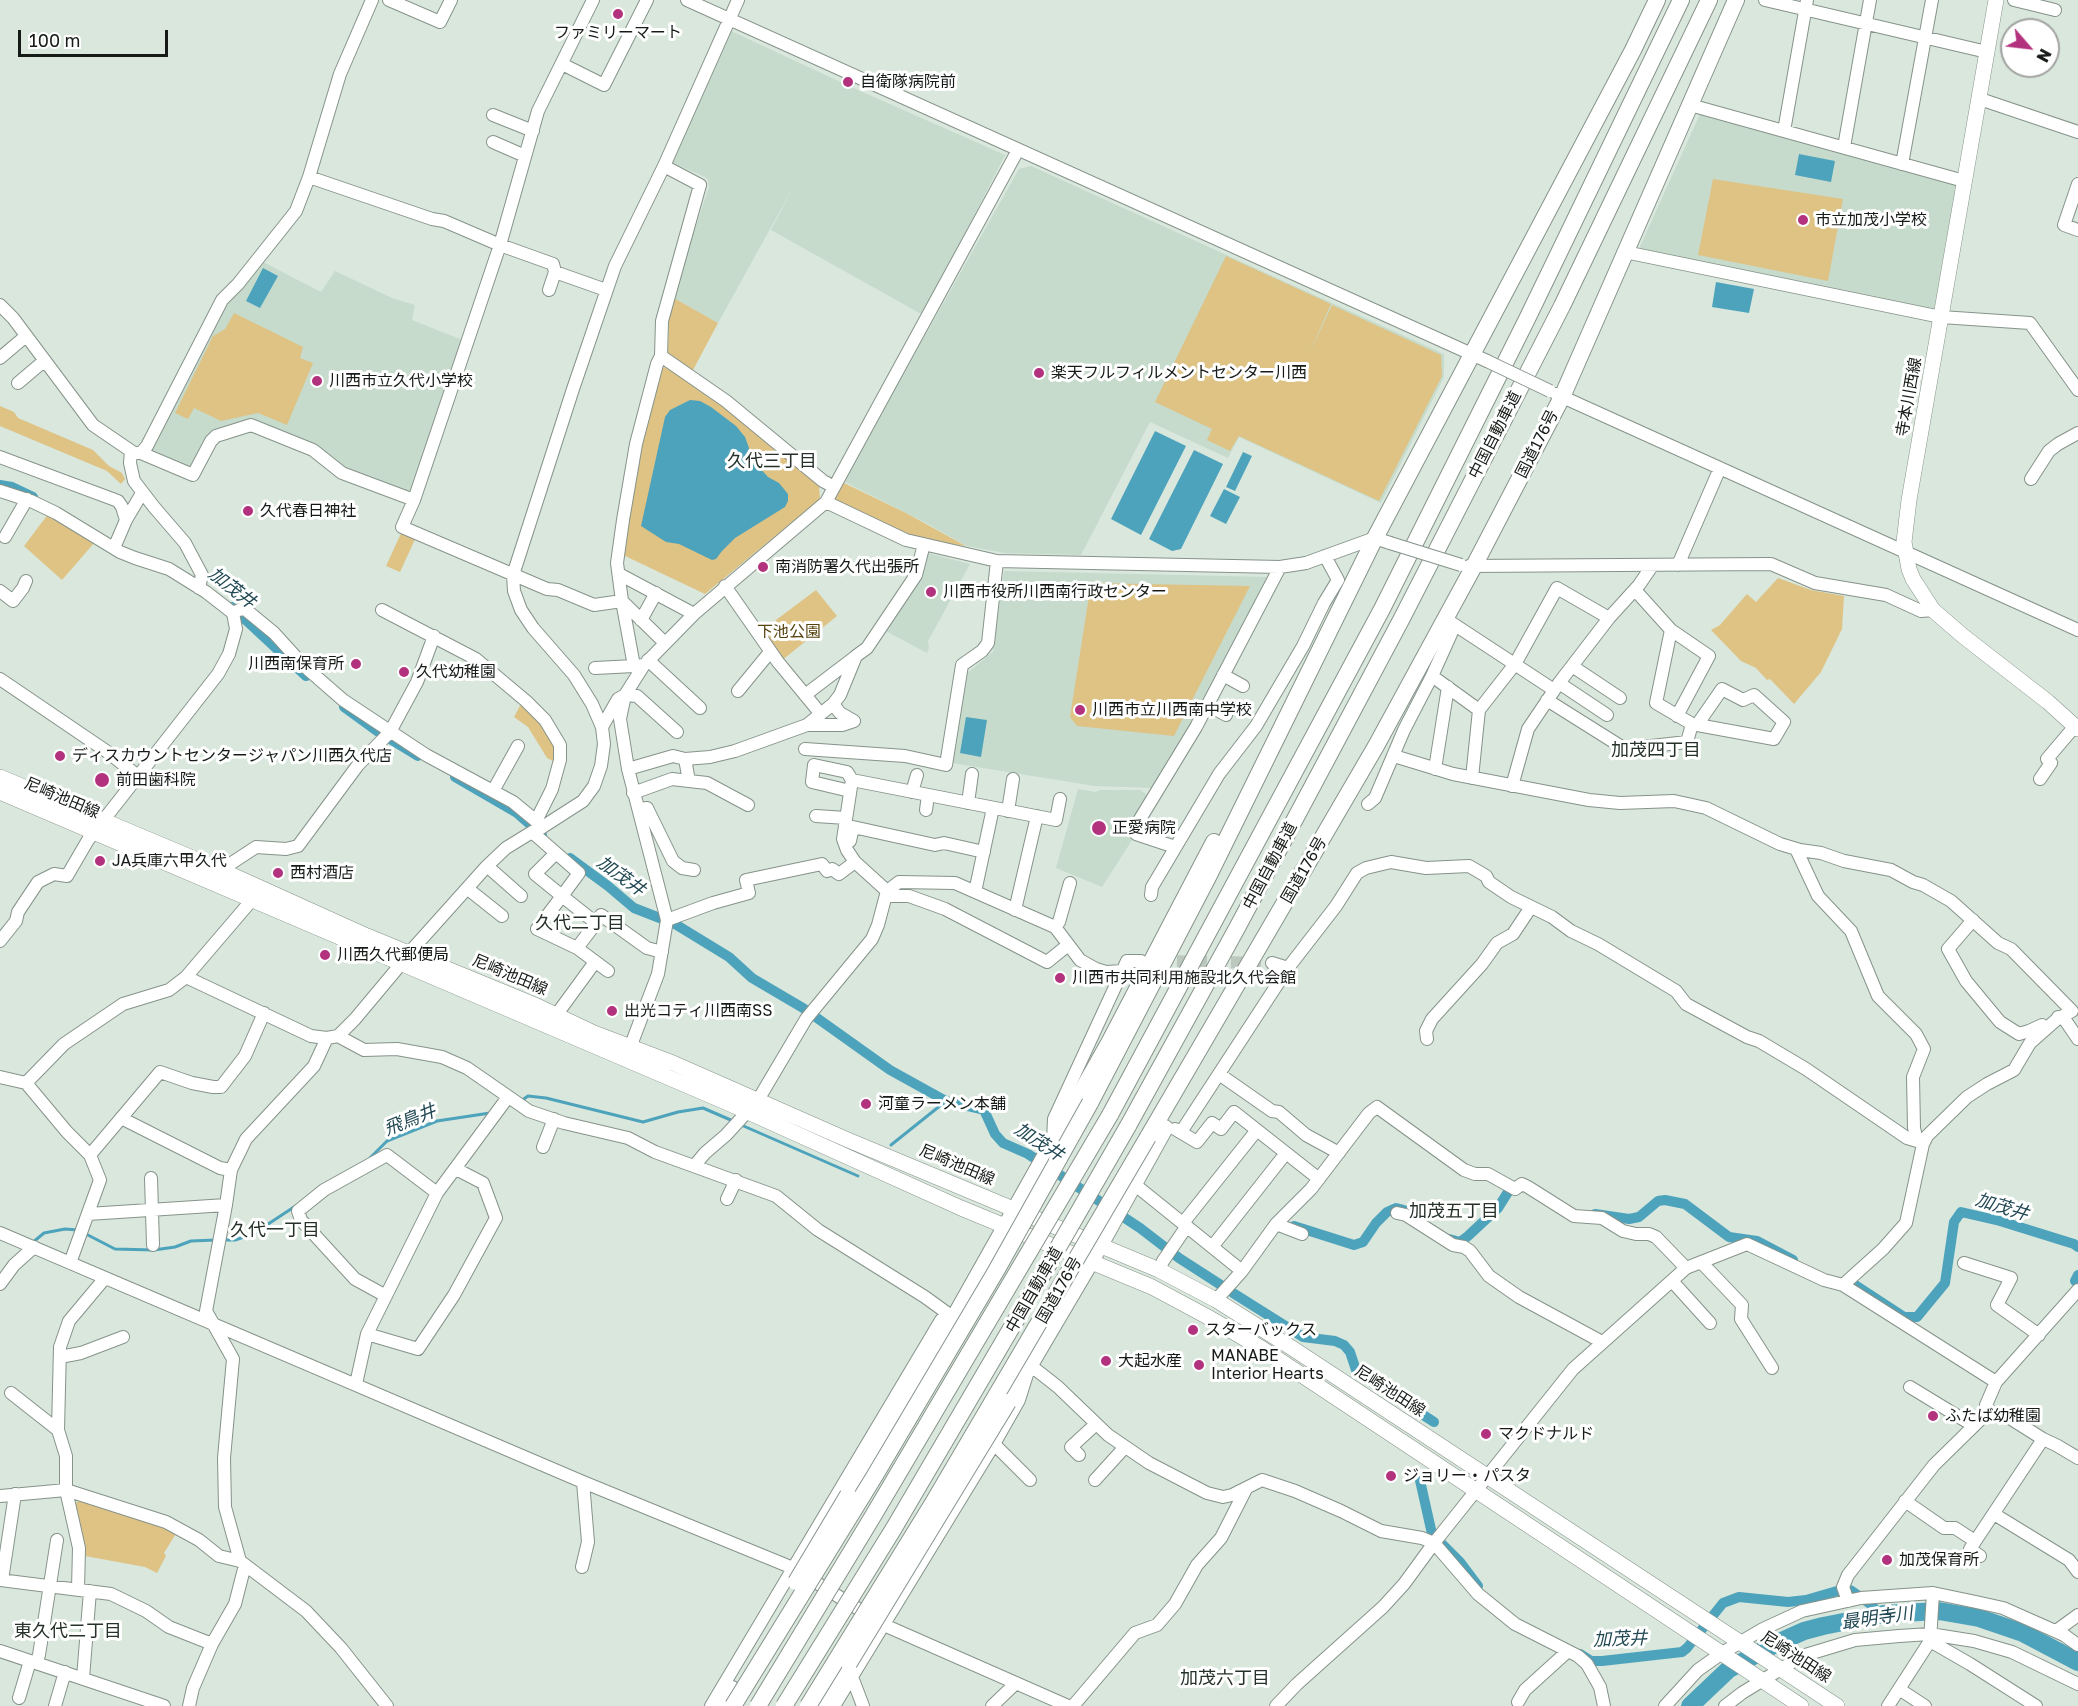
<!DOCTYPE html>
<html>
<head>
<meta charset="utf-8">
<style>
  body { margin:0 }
  #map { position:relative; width:2078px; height:1706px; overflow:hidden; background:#d9e7dc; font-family:"Golos Text",sans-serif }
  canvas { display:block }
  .north { position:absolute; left:2000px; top:18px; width:60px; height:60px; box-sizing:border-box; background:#fff; border:2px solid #a2a4a2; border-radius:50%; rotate:118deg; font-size:16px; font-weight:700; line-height:24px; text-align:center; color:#161b17 }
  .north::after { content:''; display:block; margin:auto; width:21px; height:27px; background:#b3327e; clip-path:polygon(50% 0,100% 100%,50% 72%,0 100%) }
  .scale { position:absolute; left:18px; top:30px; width:150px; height:27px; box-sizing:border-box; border:3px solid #161b17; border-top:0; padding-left:8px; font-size:18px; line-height:21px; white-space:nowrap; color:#161b17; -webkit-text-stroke:4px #fff; paint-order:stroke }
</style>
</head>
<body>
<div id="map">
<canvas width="2078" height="1706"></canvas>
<div class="north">N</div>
<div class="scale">100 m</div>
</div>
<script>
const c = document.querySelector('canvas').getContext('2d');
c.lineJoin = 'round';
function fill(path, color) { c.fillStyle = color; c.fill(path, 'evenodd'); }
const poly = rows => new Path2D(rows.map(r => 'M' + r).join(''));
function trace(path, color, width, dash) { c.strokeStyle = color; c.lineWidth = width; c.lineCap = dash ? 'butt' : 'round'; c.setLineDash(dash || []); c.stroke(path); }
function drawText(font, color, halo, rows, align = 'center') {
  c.font = font + ' "Golos Text","Noto Sans JP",sans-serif'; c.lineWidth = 6; c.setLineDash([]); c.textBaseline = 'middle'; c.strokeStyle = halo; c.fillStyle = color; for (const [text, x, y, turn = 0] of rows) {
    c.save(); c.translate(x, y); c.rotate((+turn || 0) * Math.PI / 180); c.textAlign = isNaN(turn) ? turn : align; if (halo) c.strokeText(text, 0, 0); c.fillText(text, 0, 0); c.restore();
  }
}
const built = poly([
  [731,31,849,86,1005,155,923,315,771,230,795,184,718,323,672,297,709,187,708,180,705,177,673,163,671,156,726,34],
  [1700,114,1958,186,1937,312,1638,251],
  [1031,166,1444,354,1444,377,1381,503,1239,437,1228,458,1150,422,1081,555,1005,553,967,546,926,523,843,481,1019,169],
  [261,261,321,292,335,271,392,298,415,305,412,320,465,341,413,495,364,478,251,422,219,431,194,468,189,469,146,451,224,301],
  [927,553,970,564,928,641,929,648,927,653,882,629],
  [1004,571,1267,577,1182,746,1154,788,1095,786,952,763,966,674,993,652],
  [1078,789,1095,792,1101,790,1140,790,1149,796,1134,837,1102,887,1056,868]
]);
const green = poly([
  [1713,179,1843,199,1828,281,1698,255],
  [1226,256,1331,304,1309,354,1332,305,1441,355,1442,376,1379,501,1239,436,1230,451,1207,440,1212,429,1155,402],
  [672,297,718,323,692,372,668,357,669,313],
  [234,313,303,347,300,358,313,363,287,425,258,413,221,421,194,408,188,419,175,413,213,336,225,329],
  [669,367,686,381,730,410,819,485,820,499,705,594,623,555,626,520,657,368],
  [0,406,14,412,18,418,93,450,109,466,122,473,125,479,121,484,107,471,0,426],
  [842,482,906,513,966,546,907,537,832,500],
  [49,513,95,542,62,580,24,546],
  [403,529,417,535,400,572,386,566],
  [1778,578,1811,590,1844,596,1842,629,1821,672,1794,704,1770,679,1767,680,1756,668,1741,661,1711,630,1720,625,1747,594,1756,602],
  [1091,583,1250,586,1174,736,1077,726,1070,717],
  [816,590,837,616,781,661,760,632],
  [522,702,554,737,555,762,547,758,528,727,514,717],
  [84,1498,177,1532,164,1553,166,1556,157,1573,145,1567,85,1556,84,1541,74,1504]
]);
const water = poly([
  [1799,154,1835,161,1831,182,1795,175],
  [263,268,278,276,260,308,246,301],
  [1716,282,1754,289,1749,313,1712,307],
  [690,400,700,401,711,407,736,426,745,437,749,448,749,456,768,477,779,483,788,494,788,501,785,507,735,538,722,551,716,559,712,560,679,544,666,542,641,526,665,417,670,410],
  [1155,431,1186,446,1141,535,1111,519],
  [1194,450,1223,464,1181,549,1172,551,1149,539],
  [1243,452,1252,456,1235,491,1226,487],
  [1224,489,1240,497,1226,524,1210,516],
  [966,717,987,720,981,757,960,753]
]);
const stream = poly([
  [521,1101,528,1096,546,1098,643,1122,678,1112,703,1108,733,1121],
  [739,1124,858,1176],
  [891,1145,946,1101],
  [370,1158,387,1141,437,1121,490,1113],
  [84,1233,115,1249,154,1250,175,1247,191,1241,216,1240],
  [223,1240,235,1240,253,1234,294,1207],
  [32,1243,44,1233,65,1229,78,1230]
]);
const canal = poly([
  [0,485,12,487,33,497],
  [232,607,306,676],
  [344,707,377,731,418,756],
  [455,777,517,813,542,835],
  [570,858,608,886,634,908,675,924,729,957,752,978,803,1008,890,1070,946,1101,984,1110,995,1134,1003,1143,1028,1154,1140,1228,1179,1258,1224,1287],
  [1595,1214,1629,1219,1639,1217,1658,1201,1665,1200,1685,1204,1729,1237,1757,1241,1793,1260],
  [1294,1226,1354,1245,1363,1242,1376,1223,1387,1212,1396,1208,1404,1210],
  [1449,1239,1460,1242,1468,1236,1498,1208,1508,1192],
  [2075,1281,2078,1275],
  [1855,1285,1904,1317,1917,1317,1945,1283,1954,1222,1961,1212,2000,1221,2074,1244,2078,1247],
  [1233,1293,1303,1337,1335,1341,1344,1345,1350,1352,1356,1370,1366,1378,1434,1422],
  [1419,1476,1432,1534,1460,1562,1478,1586],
  [1580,1654,1591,1661,1602,1661,1682,1652,1687,1648,1723,1603,1739,1597,1788,1602,1806,1600,1837,1591,1850,1590,1872,1605,1879,1615]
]);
const river = poly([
  [1690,1706,1729,1669,1775,1644,1804,1631,1823,1626,1884,1614,1939,1611,1979,1618,2023,1633,2078,1662]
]);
const minorTunnel = poly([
  [1159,961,1272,963]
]);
const minor = poly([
  [389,0,440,22,451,0],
  [593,0,538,111,500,245,414,500,402,527,547,589,558,590,594,605,622,601,634,666,644,665],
  [687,0,1487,361],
  [1765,0,1987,52],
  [2014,0,2055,10],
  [562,64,604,85,647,0],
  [1980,99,2078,132],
  [1690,105,1964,181],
  [493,115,533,131],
  [1784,131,1807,0],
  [493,142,525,156],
  [1844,147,1870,0],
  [1902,164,1932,0],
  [664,166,700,185,662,321,661,356,726,401,823,481,834,487],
  [309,177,432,219,444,221,500,245,553,264,555,272,549,290],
  [2078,184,2064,225,2078,230],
  [1625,252,1941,317,2030,323,2078,390],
  [555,272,606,290],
  [0,305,13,318,93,425,134,453,141,453,193,475,211,441,216,436,251,425,313,450,342,473,414,500],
  [661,356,657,364,636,444,623,520,617,563,622,601,665,643],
  [0,358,26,336],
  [18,383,44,361],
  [1556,394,2078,630],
  [131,451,130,463,134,481,154,507,185,543,202,575,199,588],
  [141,453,147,446,222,300,238,284,296,211,309,177,340,74,372,0],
  [0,457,118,501,122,507,126,520],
  [2031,479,2049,451,2058,444,2078,433],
  [0,491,31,501,56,513,120,552,135,558,169,569,206,592,233,613,241,609,246,610,274,633,304,666,343,700,426,755,513,802,536,821,541,828,532,832,579,873,562,896,535,874,556,853],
  [826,502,906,540,997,561,1280,567,1306,563,1375,538,1390,543],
  [5,537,27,499],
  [114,548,126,520,142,493],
  [1678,565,1720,468],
  [1469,566,1771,564,1815,583,1886,595,1921,611,1933,610],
  [619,574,694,614],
  [725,586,778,662,820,713],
  [1635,590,1671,630,1709,656,1677,716],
  [0,591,13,601,23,588,26,581],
  [382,610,476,659,526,701,545,720,560,745,560,760,552,789,536,821],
  [641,620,656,593],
  [1455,625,1554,690],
  [1671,630,1656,703,1692,724,1774,739,1784,722,1754,695,1743,700,1722,689,1697,725],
  [648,660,700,708],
  [1572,666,1620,698],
  [595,668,634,666],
  [1223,675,1243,686],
  [1432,676,1455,625,1450,622],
  [0,679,109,753,139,777],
  [1559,683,1607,715],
  [738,691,770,652],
  [805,695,855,657],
  [1547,700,1625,749,1687,742,1692,724],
  [833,704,840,695,856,656,867,648,916,575,924,544],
  [1208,705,1226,715],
  [1479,710,1515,664,1557,588,1609,618],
  [602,727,592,704,574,675,533,628,521,610,514,591,513,575,573,389,615,266,664,166,738,0],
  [805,749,905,756,946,765,962,665,982,651,988,643,997,561],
  [685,759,689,781,707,783,748,805],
  [628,769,673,756,685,759,710,757,735,751,807,725,842,725,854,721,840,713,833,704,807,725],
  [1435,769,1448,687],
  [2040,779,2051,763,2047,759,2075,726],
  [1512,786,1528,729,1559,683,1609,618,1639,585,1652,566],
  [493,791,518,746],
  [850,791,812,782,814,765,847,772,852,780],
  [912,792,917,775],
  [633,793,672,779,689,781],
  [968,803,972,774],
  [1368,804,1375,798,1404,730,1432,676,1479,710,1472,778],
  [639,809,647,808,673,861,682,868,694,870],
  [926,810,928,795],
  [1008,811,1013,779],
  [816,816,846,818],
  [541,828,583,801,594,786,601,766,604,744,602,727,618,699,625,695,637,696,677,732],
  [850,841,853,827,935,845,944,843,984,852],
  [1175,847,1136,834,1134,829,1196,727,1280,567],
  [1796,849,1818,896,1851,931,1878,996,1916,1034,1924,1049,1913,1077,1914,1128,1917,1141,1922,1143],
  [487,866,521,896],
  [221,870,256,847,286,849,298,846,358,765,390,732,417,682,434,636],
  [468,889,502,916],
  [887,891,899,882,955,883,1055,927,1080,960,1096,969,1106,972,1123,971],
  [975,892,993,808],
  [1151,895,1152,887,1219,774,1256,726,1303,646,1324,603,1338,580,1325,556],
  [886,896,909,896,945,909,1047,962,1068,945],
  [1015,910,1037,816],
  [667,920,713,903,749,893,746,880,822,864,827,871,832,869,839,874,855,862],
  [1973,920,1948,949,1966,981,2000,1022,2019,1034,2029,1031,2042,1025],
  [596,923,577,948,537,929,562,896,596,923,601,915,647,948,662,952],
  [1055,927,1059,922,1070,883],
  [0,941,16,921,18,912,38,882,54,874,67,876,88,840,218,674,229,654,236,629,233,613],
  [577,948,608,971],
  [409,953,487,866,506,848,532,832],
  [1272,963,1288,968],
  [186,977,311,1036,327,1038],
  [557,1014,595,962],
  [2058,1017,2063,1017,2078,1039],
  [338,1036,364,1050,397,1049,442,1057,467,1068,529,1111,564,1123,628,1138,655,1152,776,1196,818,1230,925,1297,954,1318],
  [1427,1039,1426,1031,1432,1019,1482,964,1497,943,1513,934,1531,907],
  [628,1053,658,974,667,920,628,769,620,719,625,695,644,665,694,614,826,502,1018,150],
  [1219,1074,1272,1111,1279,1112,1306,1135,1339,1153],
  [0,1077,26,1083,64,1044,123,1004,169,990,186,977,251,901],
  [26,1083,67,1132,90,1155,100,1180,70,1263],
  [121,1118,220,1168,231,1170],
  [1175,1129,1197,1142,1212,1123,1221,1129,1234,1112,1319,1179],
  [1181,1132,1288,968,1336,906,1357,873,1366,868,1391,862,1426,868,1469,866,1486,876,1489,882,1511,897,1552,917,1571,931,1598,944,1676,991,1686,1004,1747,1037,1759,1041,1806,1069,1907,1138,1917,1141],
  [1053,1141,1054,1119,1127,961,1141,961],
  [543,1147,554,1119],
  [90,1155,160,1072,192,1083,213,1087,221,1087,245,1056,264,1013],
  [695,1165,705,1153,726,1135,758,1100,806,1019,872,939,878,925,887,891,855,862,847,850,843,839,852,780,1056,820,1060,799],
  [151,1178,153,1245],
  [1134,1184,1242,1271],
  [727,1199,736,1180],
  [1397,1213,1406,1215,1453,1245,1464,1247,1470,1251,1489,1276,1519,1297,1602,1342],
  [88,1214,226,1205],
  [1183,1223,1257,1130],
  [1276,1224,1302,1234],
  [0,1233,583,1482,793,1568,884,1625,1068,1706],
  [1212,1247,1286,1153],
  [1701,1262,1742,1305,1741,1319,1772,1368],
  [1964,1263,2011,1278,1997,1305,2039,1335],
  [1159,1270,1163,1261,1187,1226],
  [1672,1281,1710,1323],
  [0,1284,14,1265,34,1247],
  [1843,1285,1996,1382,2078,1290],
  [386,1296,355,1279,301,1220,298,1211,324,1190,387,1155,437,1193],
  [1216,1300,1242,1271,1276,1224,1311,1189,1369,1113,1377,1107,1464,1170,1475,1174,1488,1174,1515,1189,1522,1184,1528,1187,1574,1216,1602,1218,1623,1231,1636,1234,1649,1234,1656,1237,1686,1268],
  [367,1334,418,1349,454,1295,496,1218,483,1183,456,1169],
  [60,1357,81,1353,123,1337],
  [356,1384,367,1334,437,1193,508,1097],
  [1910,1387,1974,1426],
  [11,1393,58,1430],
  [1986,1414,1993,1412,2005,1415,2043,1439,2056,1445,2078,1458],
  [994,1444,1030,1480],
  [1079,1455,1071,1447,1096,1424],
  [1095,1480,1125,1447],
  [0,1496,66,1490,166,1522,199,1540,219,1556,240,1561],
  [1905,1501,1944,1528,1955,1528,1975,1541],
  [1994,1514,2069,1560,2078,1572],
  [1980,1556,1970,1549,2043,1439],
  [582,1567,588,1542,583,1482],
  [0,1580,111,1594,146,1611,169,1627,212,1644],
  [2,1580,15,1494],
  [78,1589,79,1548,66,1490,66,1456,58,1430,60,1347,69,1321,105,1278],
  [1848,1601,1843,1587,1848,1575,1934,1465,1986,1414,1986,1405,1996,1382],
  [2056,1631,2078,1615],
  [1930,1641,1970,1664,2036,1706],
  [0,1651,164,1706],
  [36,1663,39,1655,57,1540],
  [852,1677,863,1706],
  [83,1678,90,1591],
  [1899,1689,1925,1706],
  [19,1698,30,1661],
  [1518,1702,1525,1690,1568,1651],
  [55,1706,65,1672],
  [189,1706,193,1688,212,1644,235,1604,245,1565],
  [387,1706,341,1648,306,1611,240,1561,225,1507,224,1458,233,1359,206,1311,226,1205,231,1170,246,1139,314,1066,327,1038,338,1036,355,1019,401,964],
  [711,1706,941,1320,954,1318],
  [834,1706,994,1444,1019,1400,1030,1365,1058,1387,1108,1435,1149,1463,1207,1493,1223,1497,1232,1495,1262,1480,1295,1491,1341,1511,1381,1531,1422,1538,1434,1543,1478,1594,1515,1624,1578,1656,1587,1664,1600,1687,1604,1706],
  [992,1706,1016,1683],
  [1073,1706,1135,1633,1157,1625,1175,1604,1197,1565,1221,1538,1246,1489],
  [1276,1706,1297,1684,1383,1607,1404,1584,1434,1543,1573,1369,1686,1268,1747,1244,1824,1280,1843,1285,1883,1249,1906,1223,1923,1144,1927,1136,1967,1097,1987,1084,2014,1070,2030,1043,2056,1020,2072,1011,2011,949,1998,943,1951,901,1923,885,1913,882,1891,870,1844,861,1821,853,1800,850,1780,844,1706,808,1674,801,1620,803,1589,800,1453,774,1394,756],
  [1665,1706,1698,1670,1722,1653,1763,1629,1802,1611,1861,1598,1933,1593,1976,1602,2003,1608,2064,1635,2078,1645],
  [1725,1706,1742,1693,1802,1656,1855,1640,1899,1636,1930,1634,1974,1641,2012,1652,2078,1684],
  [1888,1706,1930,1641,1933,1593]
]);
const major = poly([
  [1996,0,1909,500,1904,542,1909,569,1913,579,1933,610,1963,636,2048,702,2078,729],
  [0,777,221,870,367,936,537,1006,594,1033,673,1063,848,1140,1159,1270,1216,1300,1292,1348,1837,1706],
  [0,792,728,1103,961,1208,1152,1287,1206,1316,1261,1348,1801,1706]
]);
const highway = poly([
  [1090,1103,1209,875,1375,538,1633,50,1657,0],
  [1110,1115,1382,609,1527,319,1681,0],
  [1128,1126,1237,928,1401,620,1562,306,1709,0],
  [1148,1137,1376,746,1474,566,1562,397,1736,0],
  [1008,1402,1090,1263,1165,1128],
  [848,1495,954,1318,1053,1142,1109,1043,1214,842],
  [723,1706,732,1689],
  [818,1706,849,1663]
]);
const minorBridge = poly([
  [1487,361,1550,391],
  [1390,543,1461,565]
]);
const highwayBridge = poly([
  [796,1582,848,1495],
  [849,1663,1008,1402],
  [733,1706,874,1477,996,1271,1090,1103],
  [758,1706,873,1516,1110,1115],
  [784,1706,894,1528,1040,1279,1128,1126],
  [808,1706,933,1503,1148,1137]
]);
const markers = [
  [618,14,6,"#b3327e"],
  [848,82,6,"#b3327e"],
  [1803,220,6,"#b3327e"],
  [1039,373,6,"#b3327e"],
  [317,381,6,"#b3327e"],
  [248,511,6,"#b3327e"],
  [763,567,6,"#b3327e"],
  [931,592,6,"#b3327e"],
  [356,664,6,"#b3327e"],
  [404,672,6,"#b3327e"],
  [1080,710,6,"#b3327e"],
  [60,756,6,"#b3327e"],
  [102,780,8,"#b3327e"],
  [1099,828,8,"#b3327e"],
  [100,861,6,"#b3327e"],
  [278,873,6,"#b3327e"],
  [325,955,6,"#b3327e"],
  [1060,978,6,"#b3327e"],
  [612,1011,6,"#b3327e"],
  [866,1104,6,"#b3327e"],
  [1193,1330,6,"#b3327e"],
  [1106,1361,6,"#b3327e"],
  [1199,1365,6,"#b3327e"],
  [1933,1416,6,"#b3327e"],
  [1486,1434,6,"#b3327e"],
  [1391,1476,6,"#b3327e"],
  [1887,1560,6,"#b3327e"]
];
const poiNames = [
  ["ファミリーマート",618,33,"center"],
  ["自衛隊病院前",860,82],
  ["市立加茂小学校",1815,220],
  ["楽天フルフィルメントセンター川西",1051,373],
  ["川西市立久代小学校",329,381],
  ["久代春日神社",260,511],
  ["南消防署久代出張所",775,567],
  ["川西市役所川西南行政センター",943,592],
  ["川西南保育所",344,664,"right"],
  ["久代幼稚園",416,672],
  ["川西市立川西南中学校",1092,710],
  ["ディスカウントセンタージャパン川西久代店",72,756],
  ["前田歯科院",116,780],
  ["正愛病院",1112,828],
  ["JA兵庫六甲久代",112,861],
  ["西村酒店",290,873],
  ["川西久代郵便局",337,955],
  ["川西市共同利用施設北久代会館",1072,978],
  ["出光コティ川西南SS",624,1011],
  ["河童ラーメン本舗",878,1104],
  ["スターバックス",1205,1330],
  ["MANABE",1211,1356],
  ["Interior Hearts",1211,1374],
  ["大起水産",1118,1361],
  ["ふたば幼稚園",1945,1416],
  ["マクドナルド",1498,1434],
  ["ジョリー・パスタ",1403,1476],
  ["加茂保育所",1899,1560]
];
const streetNames = [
  ["寺本川西線",1909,397,-80],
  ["中国自動車道",1495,435,-63],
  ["国道176号",1537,444,-63],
  ["尼崎池田線",62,798,23],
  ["中国自動車道",1270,866,-62],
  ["国道176号",1304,870,-60],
  ["尼崎池田線",510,975,23],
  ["尼崎池田線",957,1165,23],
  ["中国自動車道",1034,1290,-60],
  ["国道176号",1059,1290,-60],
  ["尼崎池田線",1390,1391,33],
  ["尼崎池田線",1796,1657,33]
];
const parkNames = [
  ["下池公園",789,632]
];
const neighbourhoodNames = [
  ["久代三丁目",772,461],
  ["加茂四丁目",1656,750],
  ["久代二丁目",580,923],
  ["加茂五丁目",1454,1211],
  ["久代一丁目",275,1230],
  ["東久代二丁目",68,1631],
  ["加茂六丁目",1225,1678]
];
const waterNames = [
  ["加茂井",232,588,38],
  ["加茂井",621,876,36],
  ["飛鳥井",410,1120,-22],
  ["加茂井",1039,1142,33],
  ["加茂井",2002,1207,17],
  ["最明寺川",1877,1618,-8],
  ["加茂井",1620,1639,-2]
];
fill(built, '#c6dbcc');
fill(green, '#dec385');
fill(water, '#4ea3bc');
trace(stream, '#4ea3bc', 3);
trace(canal, '#4ea3bc', 10);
trace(river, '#4ea3bc', 18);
trace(minorTunnel, '#bcc8be', 12, [12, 6]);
trace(minor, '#86938a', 14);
trace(major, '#86938a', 16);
trace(highway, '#86938a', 18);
trace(minor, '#fff', 12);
trace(major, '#fff', 15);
trace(highway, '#fff', 16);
trace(minorBridge, '#86938a', 14, []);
trace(highwayBridge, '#86938a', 18, []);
trace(minorBridge, '#fff', 12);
trace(highwayBridge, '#fff', 16);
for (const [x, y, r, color] of markers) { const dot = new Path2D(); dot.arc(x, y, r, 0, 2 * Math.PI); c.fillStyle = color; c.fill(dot); trace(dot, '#fff', 2); }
drawText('16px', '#161b17', '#fff', poiNames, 'left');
drawText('16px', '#161b17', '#fff', streetNames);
drawText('16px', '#56430f', '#fff', parkNames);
drawText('18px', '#263129', '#fff', neighbourhoodNames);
drawText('italic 18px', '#214853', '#fff', waterNames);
</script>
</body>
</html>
